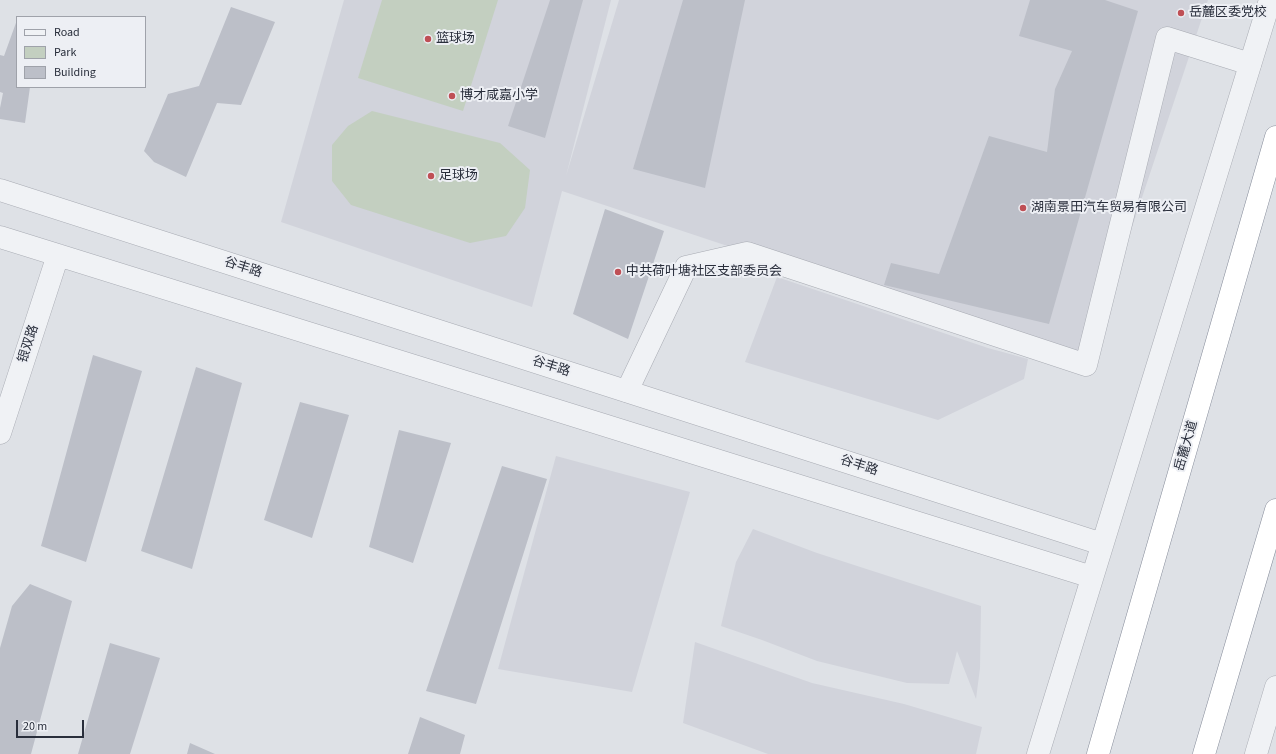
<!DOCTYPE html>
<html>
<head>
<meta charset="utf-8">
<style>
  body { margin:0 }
  #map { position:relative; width:1276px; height:754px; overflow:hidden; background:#dee1e6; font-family:"Source Sans 3",sans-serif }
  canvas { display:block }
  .legend { position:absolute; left:16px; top:16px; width:130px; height:72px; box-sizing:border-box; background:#edeff4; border:1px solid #9fa2aa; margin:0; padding:5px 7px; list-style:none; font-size:12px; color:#292e3b }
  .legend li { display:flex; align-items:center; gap:8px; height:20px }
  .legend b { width:20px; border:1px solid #9fa2aa }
  .scale { position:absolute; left:16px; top:720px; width:68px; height:18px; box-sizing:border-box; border:2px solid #292e3b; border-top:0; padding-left:5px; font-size:12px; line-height:14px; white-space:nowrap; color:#292e3b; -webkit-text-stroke:3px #edeff4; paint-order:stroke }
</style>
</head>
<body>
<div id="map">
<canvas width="1276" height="754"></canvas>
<ul class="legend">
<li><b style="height:5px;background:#f0f2f5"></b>Road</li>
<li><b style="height:11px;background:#c3cfc0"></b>Park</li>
<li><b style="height:11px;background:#bcbfc8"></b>Building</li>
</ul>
<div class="scale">20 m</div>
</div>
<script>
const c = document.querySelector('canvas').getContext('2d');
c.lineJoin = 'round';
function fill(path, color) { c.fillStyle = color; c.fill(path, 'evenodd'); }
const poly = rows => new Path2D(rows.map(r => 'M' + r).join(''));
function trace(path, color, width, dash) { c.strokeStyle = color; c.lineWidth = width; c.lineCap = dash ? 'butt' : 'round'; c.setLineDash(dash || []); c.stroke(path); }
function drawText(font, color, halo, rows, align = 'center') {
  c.font = font + ' "Source Sans 3","Noto Sans SC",sans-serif'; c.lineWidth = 4; c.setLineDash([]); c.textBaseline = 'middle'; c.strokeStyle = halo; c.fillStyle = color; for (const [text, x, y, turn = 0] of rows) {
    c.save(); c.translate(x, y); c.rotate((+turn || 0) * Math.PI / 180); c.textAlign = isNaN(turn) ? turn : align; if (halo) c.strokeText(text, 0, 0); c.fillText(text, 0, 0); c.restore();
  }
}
const built = poly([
  [344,0,611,0,566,176,619,0,1208,0,1086,365,562,191,532,307,281,222],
  [777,277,988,348,1028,359,1024,379,938,420,745,362],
  [556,456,690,492,632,692,498,669],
  [753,529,817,553,981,606,980,668,976,699,957,651,949,684,907,683,817,661,762,640,721,626,736,562],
  [695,642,812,683,904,704,982,727,976,754,768,754,683,723]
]);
const green = poly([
  [382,0,498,0,463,111,358,78],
  [372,111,500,143,530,170,525,208,506,236,470,243,351,205,332,181,332,145,348,126]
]);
const building = poly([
  [550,0,583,0,545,138,508,126],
  [683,0,745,0,705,188,633,169],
  [1030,0,1105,0,1138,11,1049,324,884,285,891,263,939,274,989,136,1047,152,1055,89,1072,51,1019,36],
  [231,7,275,22,241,105,217,103,186,177,154,162,144,151,168,94,199,86],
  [17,20,17,87,30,87,25,123,0,119,0,108,3,93,0,92,0,55,4,56],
  [605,209,664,231,628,339,573,314],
  [93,355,142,371,86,562,41,546],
  [196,367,242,383,192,569,141,551],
  [300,402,349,415,312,538,264,520],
  [399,430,451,443,413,563,369,547],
  [502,466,547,479,476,704,426,691],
  [30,584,72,601,31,754,0,754,0,648,12,606],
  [110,643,160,658,130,754,78,754],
  [420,717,465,735,460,754,408,754],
  [190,743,215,754,187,754]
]);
const minor = poly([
  [627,391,686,267,747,253,1086,365,1167,38,1250,64]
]);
const tertiary = poly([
  [0,190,1102,544],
  [0,237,1092,577],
  [0,433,58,255],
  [1038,754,1270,0],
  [1256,754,1276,687]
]);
const trunk = poly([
  [1098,754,1276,137],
  [1204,754,1276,510]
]);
const markers = [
  [1181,13,4,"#bf4f55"],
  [428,39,4,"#bf4f55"],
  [452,96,4,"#bf4f55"],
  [431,176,4,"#bf4f55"],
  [1023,208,4,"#bf4f55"],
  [618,272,4,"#bf4f55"]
];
const poiNames = [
  ["岳麓区委党校",1189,13],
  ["篮球场",436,39],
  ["博才咸嘉小学",460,96],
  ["足球场",439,176],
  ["湖南景田汽车贸易有限公司",1031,208],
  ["中共荷叶塘社区支部委员会",626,272]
];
const streetNames = [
  ["谷丰路",243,268,18],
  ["银双路",29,344,-72],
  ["谷丰路",551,367,18],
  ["岳麓大道",1187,446,-74],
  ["谷丰路",859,466,18]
];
fill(built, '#d1d3db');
fill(green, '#c3cfc0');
fill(building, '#bcbfc8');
trace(minor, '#a8abb3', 23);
trace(tertiary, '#a8abb3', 23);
trace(trunk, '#878d9b', 23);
trace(minor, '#f0f2f5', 22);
trace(tertiary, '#f0f2f5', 22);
trace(trunk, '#fff', 22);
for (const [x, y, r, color] of markers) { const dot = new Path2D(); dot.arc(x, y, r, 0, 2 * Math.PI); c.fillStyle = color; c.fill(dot); trace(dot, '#edeff4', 1.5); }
drawText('13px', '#292e3b', '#edeff4', poiNames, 'left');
drawText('13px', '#292e3b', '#edeff4', streetNames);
</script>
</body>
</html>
